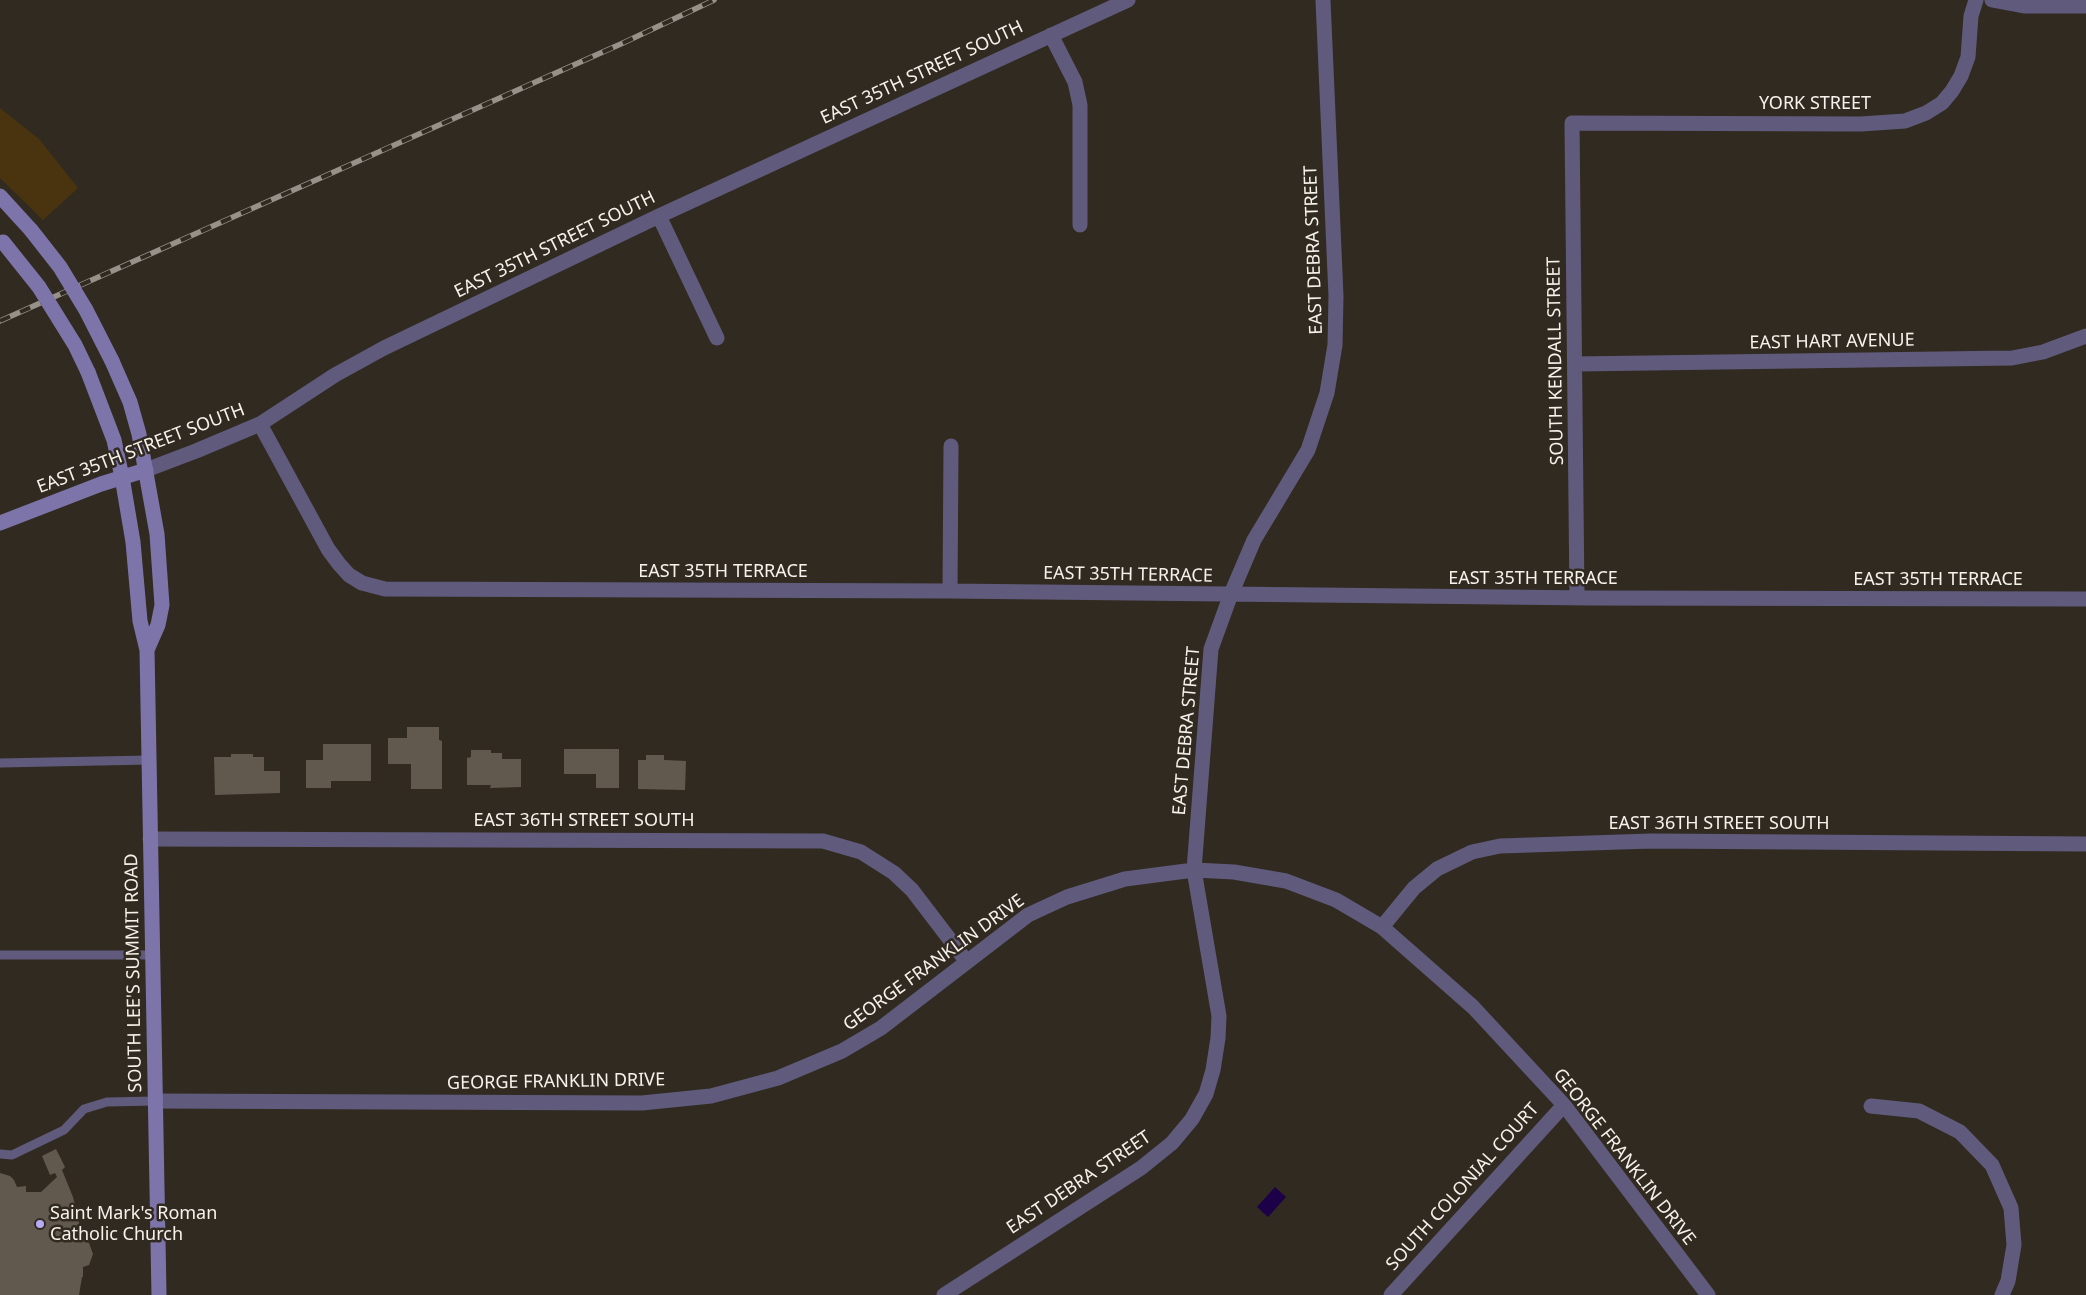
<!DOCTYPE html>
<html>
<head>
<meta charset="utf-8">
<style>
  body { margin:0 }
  canvas { display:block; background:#312a21 }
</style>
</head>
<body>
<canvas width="2086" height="1295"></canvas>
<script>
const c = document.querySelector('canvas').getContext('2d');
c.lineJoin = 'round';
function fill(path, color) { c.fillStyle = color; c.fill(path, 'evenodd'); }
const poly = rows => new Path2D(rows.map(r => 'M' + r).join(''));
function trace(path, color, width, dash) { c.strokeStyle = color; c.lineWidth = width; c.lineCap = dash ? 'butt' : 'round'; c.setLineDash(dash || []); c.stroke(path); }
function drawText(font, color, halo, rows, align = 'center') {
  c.font = font + ' "Noto Sans",sans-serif'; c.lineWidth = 5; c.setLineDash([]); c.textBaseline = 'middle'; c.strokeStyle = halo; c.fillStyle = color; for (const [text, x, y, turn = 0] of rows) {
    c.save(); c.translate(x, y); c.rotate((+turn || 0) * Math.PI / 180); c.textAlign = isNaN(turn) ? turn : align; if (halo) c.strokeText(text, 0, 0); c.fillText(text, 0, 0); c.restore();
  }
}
const green = poly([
  [0,108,39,139,78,188,43,220,0,178]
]);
const water = poly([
  [1275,1187,1286,1197,1268,1217,1257,1207]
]);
const building = poly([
  [407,727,439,727,439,740,442,741,442,789,411,789,411,764,388,764,388,738,407,738],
  [323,744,371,744,371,781,331,781,331,788,306,788,306,760,323,760],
  [564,749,619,749,619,788,596,788,596,774,564,774],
  [471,750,491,750,491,753,502,753,502,759,521,759,521,787,490,788,491,785,467,785,467,758,471,757],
  [231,754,253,754,253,757,264,757,264,771,280,771,280,793,215,795,214,757,231,757],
  [646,755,664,755,664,760,686,761,685,790,638,789,638,760,646,760],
  [56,1149,65,1167,62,1170,73,1197,81,1231,83,1232,83,1240,89,1243,93,1254,89,1265,83,1267,83,1277,82,1277,79,1295,0,1295,0,1173,10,1176,14,1180,17,1187,26,1186,26,1192,41,1192,57,1177,55,1173,50,1175,42,1156]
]);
const lane = poly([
  [0,763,149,760],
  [0,955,153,955],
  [0,1154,12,1155,64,1130,84,1109,107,1102,155,1101]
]);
const street = poly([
  [1992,0,2024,6,2086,6],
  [1051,35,1075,82,1080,105,1080,225],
  [659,216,717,338],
  [1575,364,2012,358,2043,352,2086,336],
  [260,424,328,549,339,564,349,575,362,583,385,589,950,591,1592,598,2086,599],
  [146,470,196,451,260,424,335,375,384,348,659,216,1128,0],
  [950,591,951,446],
  [1577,598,1572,123,1861,124,1905,121,1926,113,1942,103,1952,91,1961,76,1968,57,1971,16,1976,0],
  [150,839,823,841,861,852,894,873,912,890,967,962],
  [1382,927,1414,888,1437,869,1472,852,1500,846,1651,841,2086,844],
  [155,1101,642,1103,711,1096,778,1078,842,1051,881,1028,1028,915,1067,897,1125,879,1194,870,1234,872,1286,881,1336,900,1382,927,1473,1007,1564,1105,1708,1295],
  [1871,1106,1919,1111,1960,1132,1992,1165,2011,1208,2014,1245,2008,1281,2002,1295],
  [944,1295,1141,1168,1172,1143,1192,1119,1206,1094,1213,1070,1218,1038,1219,1016,1194,870,1211,649,1231,594,1254,540,1308,450,1327,393,1335,345,1336,296,1323,0],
  [1391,1295,1564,1105]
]);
const secondary = poly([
  [0,196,31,230],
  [112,361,130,402,139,434,157,534,162,605,158,625,147,650],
  [88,372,114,440,122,477,133,542,140,621,147,650,159,1295],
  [0,523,101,484,146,470]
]);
const rail = poly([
  [0,321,623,43,714,0]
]);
const secondaryBridge = poly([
  [31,230,60,267,86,310,112,361],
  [3,242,39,287,75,345,88,372]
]);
const markers = [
  [40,1224,5,"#b7abf8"]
];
const streetNames = [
  ["EAST 35TH STREET SOUTH",922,73,-25],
  ["YORK STREET",1815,104],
  ["EAST 35TH STREET SOUTH",555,245,-26],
  ["EAST DEBRA STREET",1314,250,-92],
  ["EAST HART AVENUE",1832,342,-1],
  ["SOUTH KENDALL STREET",1556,361,-91],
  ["EAST 35TH STREET SOUTH",141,449,-21],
  ["EAST 35TH TERRACE",723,572],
  ["EAST 35TH TERRACE",1128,575,1],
  ["EAST 35TH TERRACE",1533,579],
  ["EAST 35TH TERRACE",1938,580],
  ["EAST DEBRA STREET",1187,731,-85],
  ["EAST 36TH STREET SOUTH",584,821],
  ["EAST 36TH STREET SOUTH",1719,824],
  ["GEORGE FRANKLIN DRIVE",934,963,-36],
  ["SOUTH LEE'S SUMMIT ROAD",134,973,-91],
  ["GEORGE FRANKLIN DRIVE",556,1082,-1],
  ["GEORGE FRANKLIN DRIVE",1624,1157,52],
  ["EAST DEBRA STREET",1079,1183,-34],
  ["SOUTH COLONIAL COURT",1463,1187,-48]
];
const poiNames = [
  ["Saint Mark's Roman",50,1214],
  ["Catholic Church",50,1235]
];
fill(green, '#4a330f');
fill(water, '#1c0048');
fill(building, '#61594e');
trace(lane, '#605b7d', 9);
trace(street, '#605b7d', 15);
trace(secondary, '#7d75aa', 15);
trace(rail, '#979189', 5.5);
trace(rail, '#312a21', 4, [11]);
trace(secondaryBridge, '#7d75aa', 15);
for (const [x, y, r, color] of markers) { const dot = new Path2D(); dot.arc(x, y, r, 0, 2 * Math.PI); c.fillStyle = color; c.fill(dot); trace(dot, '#312a21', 2); }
drawText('18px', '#f6f2eb', '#312a21', streetNames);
drawText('18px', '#f6f2eb', '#312a21', poiNames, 'left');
</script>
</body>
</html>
